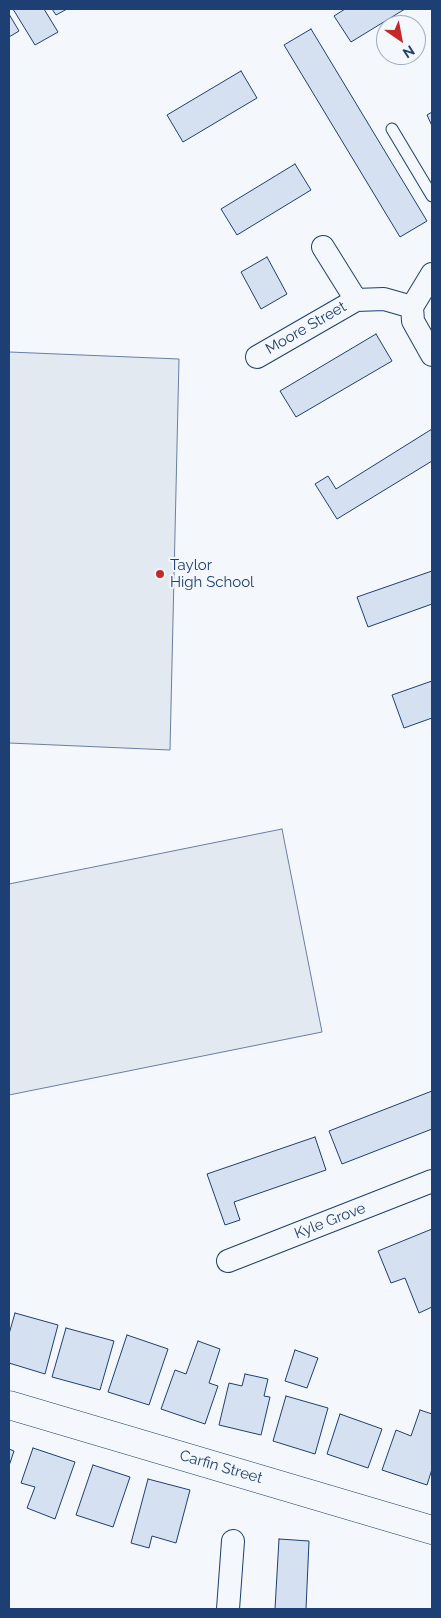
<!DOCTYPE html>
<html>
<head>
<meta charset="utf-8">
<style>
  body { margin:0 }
  #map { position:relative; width:441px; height:1618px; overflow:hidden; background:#f4f7fb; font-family:Raleway,sans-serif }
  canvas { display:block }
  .frame { position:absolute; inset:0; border:10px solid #1d3f73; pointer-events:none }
  .north { position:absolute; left:376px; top:15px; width:50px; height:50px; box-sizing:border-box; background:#f4f7fb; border:1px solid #9eadc5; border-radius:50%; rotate:147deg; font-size:14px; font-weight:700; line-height:20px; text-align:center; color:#1d3f73 }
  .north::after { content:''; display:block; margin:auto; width:18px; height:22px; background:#c62828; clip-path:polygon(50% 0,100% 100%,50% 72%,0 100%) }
</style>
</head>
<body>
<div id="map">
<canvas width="441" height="1618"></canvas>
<div class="frame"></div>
<div class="north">N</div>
</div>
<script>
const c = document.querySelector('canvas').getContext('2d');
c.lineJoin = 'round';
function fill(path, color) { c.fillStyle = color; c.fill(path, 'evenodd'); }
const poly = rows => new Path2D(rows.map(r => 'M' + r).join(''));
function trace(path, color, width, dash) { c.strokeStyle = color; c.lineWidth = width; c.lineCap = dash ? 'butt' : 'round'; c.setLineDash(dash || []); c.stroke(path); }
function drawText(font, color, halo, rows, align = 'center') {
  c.font = font + ' Raleway,sans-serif'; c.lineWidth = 4; c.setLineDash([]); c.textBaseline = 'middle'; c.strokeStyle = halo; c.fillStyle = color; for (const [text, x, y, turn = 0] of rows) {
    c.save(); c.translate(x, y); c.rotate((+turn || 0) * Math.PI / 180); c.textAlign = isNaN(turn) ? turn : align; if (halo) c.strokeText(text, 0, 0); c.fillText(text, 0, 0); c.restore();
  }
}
const green = poly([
  [9,352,179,359,170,750,9,743,9,352],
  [282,829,322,1032,9,1095,9,884,282,829]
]);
const building = poly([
  [13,9,44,9,58,32,35,45,13,9],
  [52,9,67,9,56,15,52,9],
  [345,9,405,9,351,42,334,16,345,9],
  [9,14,19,31,9,37,9,14],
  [311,29,427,221,400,237,284,45,311,29],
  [241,71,257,98,183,142,167,115,241,71],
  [432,112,432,126,427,115,432,112],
  [295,164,311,190,237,235,221,209,295,164],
  [267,257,287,294,261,309,241,272,267,257],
  [376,334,392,361,296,417,280,391,376,334],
  [432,429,432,461,337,519,315,484,328,476,336,489,432,429],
  [432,571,432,604,368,627,357,597,432,571],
  [432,681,432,718,404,728,392,695,432,681],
  [432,1091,432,1129,342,1164,329,1131,432,1091],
  [315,1137,326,1170,234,1202,240,1220,225,1225,207,1174,315,1137],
  [432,1229,432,1307,419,1313,405,1278,391,1283,378,1251,432,1229],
  [15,1313,58,1325,45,1374,9,1363,9,1334,15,1313],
  [66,1328,114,1341,100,1390,52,1377,66,1328],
  [127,1335,168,1349,149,1405,108,1392,127,1335],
  [198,1341,220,1349,209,1383,218,1386,205,1424,161,1409,175,1370,186,1374,198,1341],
  [295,1350,318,1358,307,1388,285,1381,295,1350],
  [245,1374,268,1379,264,1396,270,1397,261,1435,219,1425,229,1383,242,1386,245,1374],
  [286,1396,328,1408,315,1454,273,1441,286,1396],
  [420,1410,432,1414,432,1469,427,1485,382,1470,396,1430,411,1436,420,1410],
  [340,1414,382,1429,368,1468,327,1454,340,1414],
  [33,1448,75,1462,55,1519,27,1508,35,1487,21,1483,33,1448],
  [9,1449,14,1451,9,1466,9,1449],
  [93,1465,130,1477,113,1527,76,1515,93,1465],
  [148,1479,190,1490,176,1543,152,1536,149,1548,131,1543,148,1479],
  [279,1539,309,1541,306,1609,275,1609,279,1539]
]);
const service = poly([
  [392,129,432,196]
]);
const minor = poly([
  [323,247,356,300],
  [432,274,412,307,413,321,432,355],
  [257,357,356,300,384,299,412,307],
  [228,1261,432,1181],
  [228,1609,233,1541]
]);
const secondary = poly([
  [9,1405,432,1530]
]);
const markers = [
  [160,574,5,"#c62828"]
];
const streetNames = [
  ["Moore Street",306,328,-30],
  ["Kyle Grove",330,1221,-21],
  ["Carfin Street",221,1467,16]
];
const poiNames = [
  ["Taylor",170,565],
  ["High School",170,582]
];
fill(green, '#e3e9f0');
trace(green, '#687fa3', 1);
fill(building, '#d5e0f0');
trace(building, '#1d3f73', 1);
trace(service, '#1d3f73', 13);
trace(minor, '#1d3f73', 24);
trace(secondary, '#1d3f73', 29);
trace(service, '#f4f7fb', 11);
trace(minor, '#f4f7fb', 22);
trace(secondary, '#f4f7fb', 28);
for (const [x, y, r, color] of markers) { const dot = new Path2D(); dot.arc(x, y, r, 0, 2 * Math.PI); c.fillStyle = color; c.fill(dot); trace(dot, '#f4f7fb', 2); }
drawText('15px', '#1d3f73', '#f4f7fb', streetNames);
drawText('15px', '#1d3f73', '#f4f7fb', poiNames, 'left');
</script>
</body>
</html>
